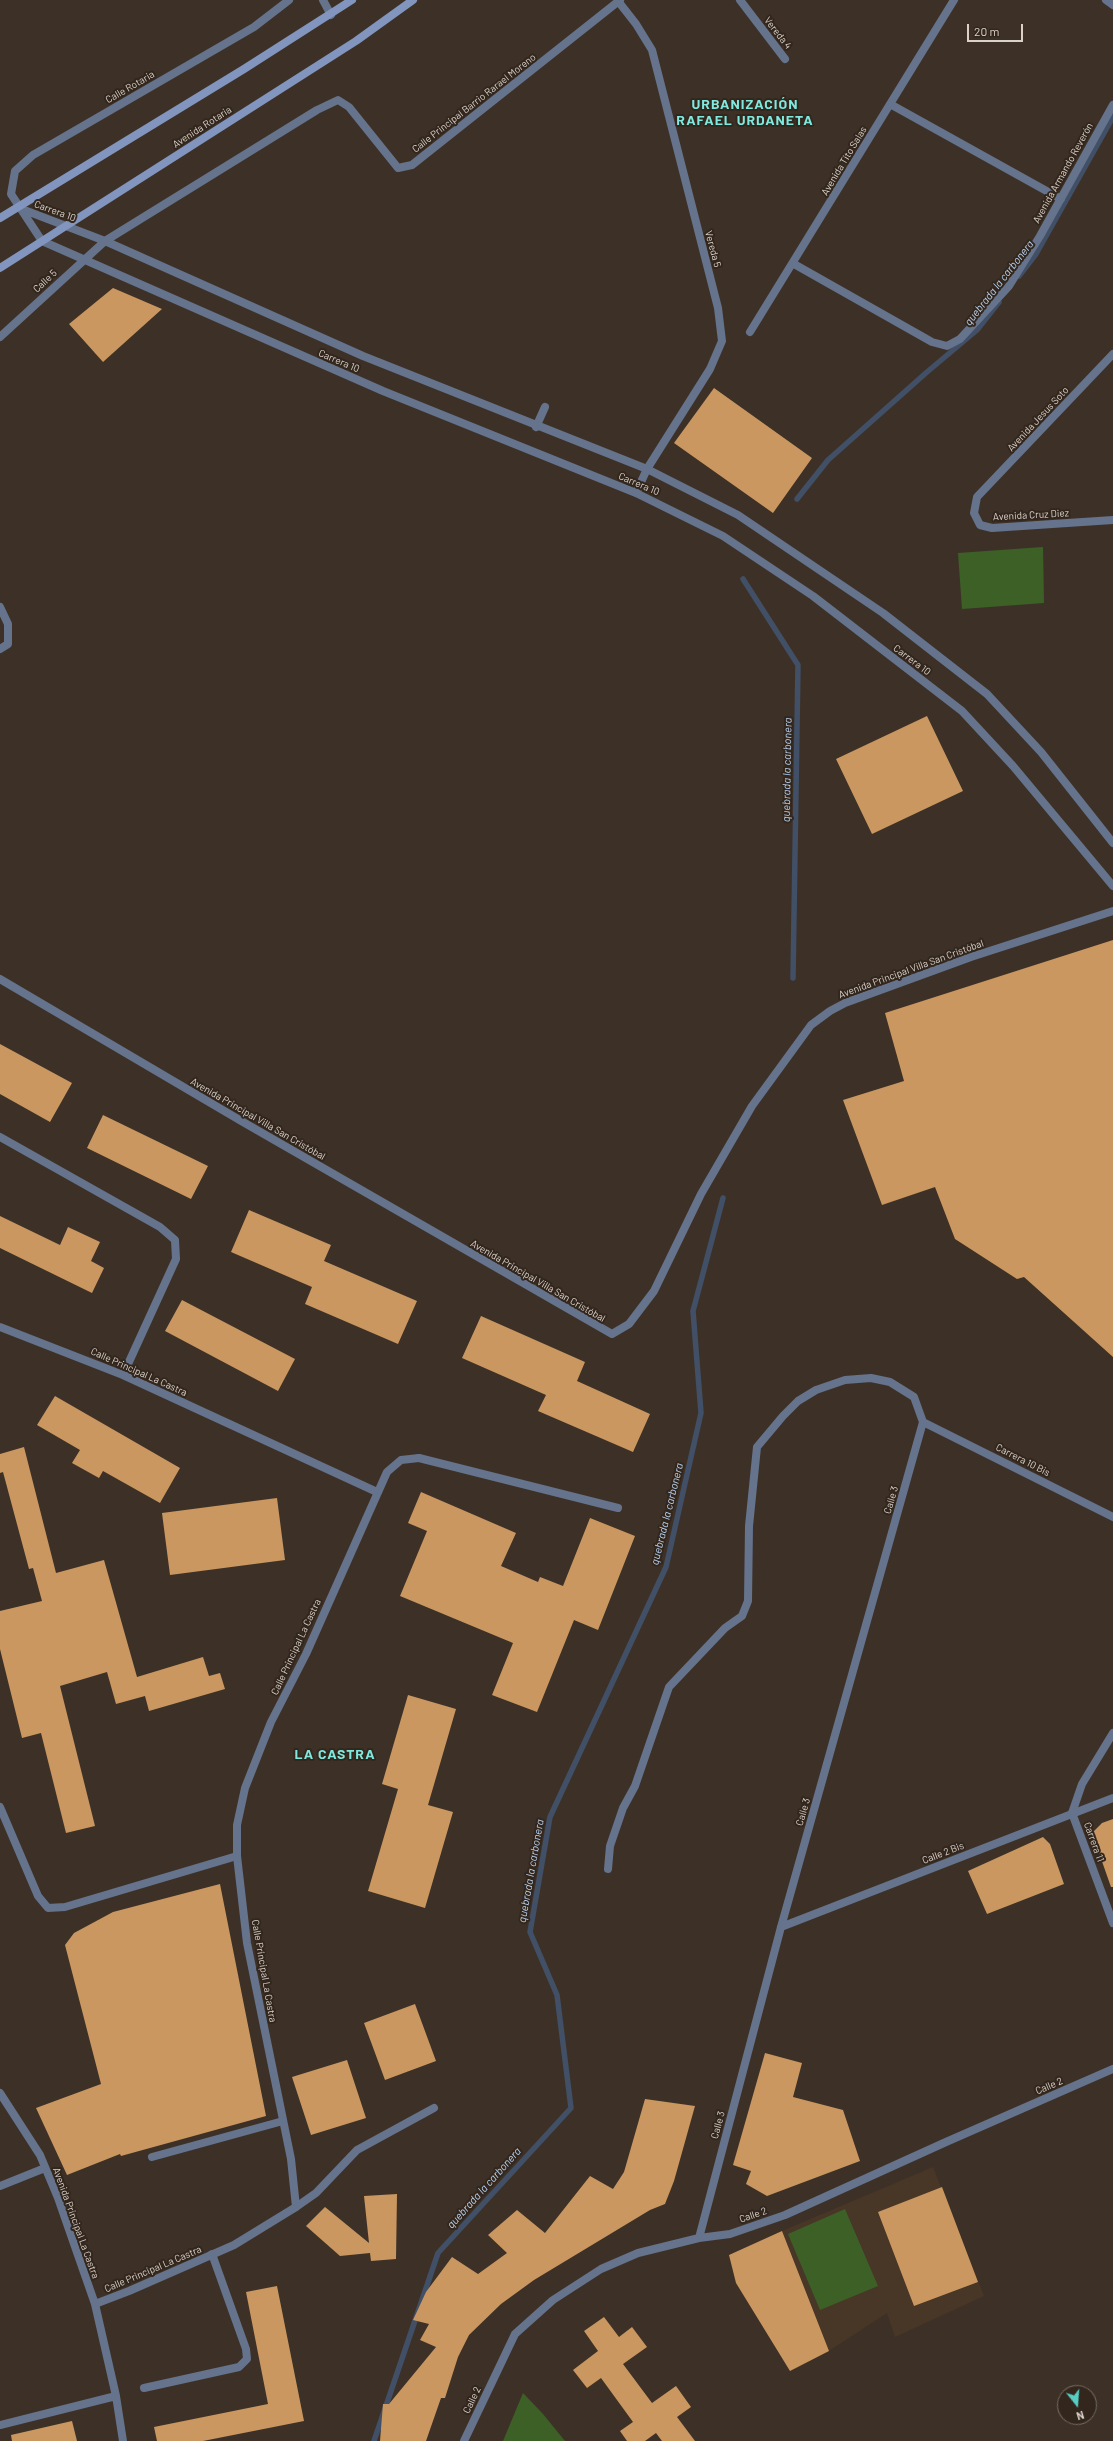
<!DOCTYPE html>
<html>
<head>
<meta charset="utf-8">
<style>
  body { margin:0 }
  #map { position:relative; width:1113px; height:2441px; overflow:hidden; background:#3d3127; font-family:Barlow,sans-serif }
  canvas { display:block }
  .north { position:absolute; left:1057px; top:2385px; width:40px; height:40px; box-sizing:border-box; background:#33271d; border:1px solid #756b62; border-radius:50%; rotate:163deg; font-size:11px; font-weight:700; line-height:16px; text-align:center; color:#d9d1ca }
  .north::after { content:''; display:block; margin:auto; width:14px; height:18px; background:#56cec4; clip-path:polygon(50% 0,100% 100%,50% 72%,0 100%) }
  .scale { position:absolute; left:967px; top:24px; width:56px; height:18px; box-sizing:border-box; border:2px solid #d9d1ca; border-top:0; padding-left:5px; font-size:12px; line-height:14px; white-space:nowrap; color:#d9d1ca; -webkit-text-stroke:3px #33271d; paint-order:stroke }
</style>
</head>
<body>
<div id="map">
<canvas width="1113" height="2441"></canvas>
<div class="north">N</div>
<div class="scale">20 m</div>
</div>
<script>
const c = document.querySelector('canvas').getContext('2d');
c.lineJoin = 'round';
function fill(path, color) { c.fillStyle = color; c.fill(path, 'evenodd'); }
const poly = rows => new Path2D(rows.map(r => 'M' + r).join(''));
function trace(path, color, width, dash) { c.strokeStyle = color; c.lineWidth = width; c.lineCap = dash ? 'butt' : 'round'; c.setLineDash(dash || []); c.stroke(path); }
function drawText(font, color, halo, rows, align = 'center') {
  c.font = font + ' Barlow,sans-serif'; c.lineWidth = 4; c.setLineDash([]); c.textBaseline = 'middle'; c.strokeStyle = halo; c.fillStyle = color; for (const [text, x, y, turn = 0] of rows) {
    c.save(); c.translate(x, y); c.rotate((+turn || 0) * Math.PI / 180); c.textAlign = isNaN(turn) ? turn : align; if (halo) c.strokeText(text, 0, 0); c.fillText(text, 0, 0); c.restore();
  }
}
const built = poly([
  [933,2167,984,2296,895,2337,887,2313,829,2351,782,2231]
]);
const green = poly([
  [1043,547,1044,603,962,609,958,553],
  [845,2209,878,2286,820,2310,788,2234],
  [523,2393,543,2414,565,2441,503,2441]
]);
const stream = poly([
  [1019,276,1036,254,1113,117],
  [797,499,828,460,927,372,977,330,999,302],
  [743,579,798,665,793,978],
  [374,2441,438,2253,571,2108,557,1995,530,1932,550,1817,666,1567,701,1413,693,1311,723,1198]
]);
const building = poly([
  [113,288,162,309,103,362,69,324],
  [714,388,812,458,773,513,674,443],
  [927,716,963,791,872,834,836,759],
  [1113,940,1113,1357,1024,1277,1017,1279,955,1239,935,1187,882,1205,843,1100,904,1081,885,1013],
  [0,1044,72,1083,50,1122,0,1094],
  [103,1115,208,1166,191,1199,87,1148],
  [249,1210,331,1245,324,1261,417,1301,398,1344,305,1304,312,1287,231,1252],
  [0,1216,60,1245,68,1227,100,1242,91,1261,104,1268,92,1293,0,1248],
  [182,1300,295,1359,278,1391,165,1331],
  [481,1316,585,1362,577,1381,650,1414,633,1452,538,1411,546,1395,462,1358],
  [55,1396,180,1468,160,1503,103,1471,99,1478,72,1463,80,1450,37,1425],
  [24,1447,56,1573,104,1560,137,1677,203,1657,209,1676,220,1673,225,1689,149,1711,145,1696,116,1704,107,1672,60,1686,95,1826,66,1833,41,1733,22,1738,0,1649,0,1611,42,1601,33,1568,29,1569,3,1472,0,1473,0,1454],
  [421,1492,516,1533,501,1566,538,1582,540,1577,563,1586,590,1518,635,1536,598,1630,574,1620,537,1712,492,1695,513,1643,400,1596,427,1531,408,1523],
  [277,1498,285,1560,170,1575,162,1513],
  [408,1695,456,1709,428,1805,453,1812,425,1908,368,1891,398,1789,382,1784],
  [1113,1819,1113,1887,1111,1887,1092,1833,1102,1823],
  [1043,1837,1050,1844,1064,1884,987,1914,968,1871],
  [220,1884,266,2116,121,2156,120,2154,67,2175,36,2108,101,2084,65,1945,74,1933,113,1912],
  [415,2004,436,2061,385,2080,364,2023],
  [765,2053,802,2063,793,2097,843,2110,860,2161,767,2196,746,2184,751,2171,733,2165],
  [347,2060,366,2118,311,2135,292,2077],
  [645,2099,695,2106,674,2181,665,2204,650,2210,534,2280,501,2304,469,2335,458,2357,445,2398,441,2398,426,2441,380,2441,383,2404,389,2404,436,2347,420,2340,429,2324,413,2320,426,2292,452,2257,478,2274,507,2253,488,2235,517,2210,545,2233,590,2176,613,2189,624,2172],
  [942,2187,978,2282,914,2306,878,2212],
  [397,2194,396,2259,371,2261,370,2253,340,2256,306,2226,325,2207,369,2243,364,2196],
  [782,2231,829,2351,790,2371,736,2283,729,2255],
  [277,2286,304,2421,203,2441,157,2441,154,2427,268,2404,246,2292],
  [604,2317,619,2337,632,2327,647,2347,623,2364,652,2403,676,2386,691,2407,677,2417,695,2441,662,2441,656,2433,645,2441,627,2441,620,2431,633,2422,601,2378,587,2388,573,2370,598,2351,584,2331],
  [72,2421,77,2441,12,2441,11,2435]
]);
const service = poly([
  [536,427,545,407],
  [419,1458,618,1508],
  [0,1807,38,1896,48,1908,65,1907,237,1856],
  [1072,1813,1082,1784,1113,1733],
  [152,2157,283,2121],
  [296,2207,316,2193,357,2150,434,2108],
  [144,2388,239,2367,247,2359,246,2349,212,2254]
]);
const minor = poly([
  [289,0,254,27,33,155,15,171,11,194,42,241,383,391,636,493,723,536,813,596,962,711,1013,766,1113,886],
  [323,0,331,15],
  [740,0,785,59],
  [1106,0,1113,5],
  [618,1,636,24,652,50,718,308,722,341,710,369,647,469,636,493],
  [890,104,1061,199],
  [19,208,105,241,363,356,647,469,738,515,883,613,987,694,1041,752,1113,843],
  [794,264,932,342,947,346,960,339,1009,286,1040,236,1113,105],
  [750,332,954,0],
  [0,337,105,241,317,110,338,100,349,107,398,168,412,165,620,0],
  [1113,354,977,497,974,513,980,525,992,528,1113,520],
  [0,607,8,624,8,644,0,649],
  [0,979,243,1122,612,1334,629,1324,654,1291,701,1194,752,1106,811,1025,830,1011,845,1003,971,957,1113,911],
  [0,1137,160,1227,175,1240,176,1259,123,1375],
  [0,1327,123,1375,377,1492],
  [923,1422,1113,1517],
  [1072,1813,1113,1923],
  [608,1869,610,1846,623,1808,635,1786,669,1687,725,1628,742,1616,748,1601,749,1526,757,1447,783,1416,798,1401,816,1390,845,1380,871,1378,890,1382,914,1397,923,1422,781,1927,699,2238],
  [781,1927,1113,1798],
  [0,2093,40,2155,58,2198,95,2304,116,2396,123,2441],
  [0,2186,45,2168],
  [95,2304,129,2291,234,2245,296,2207,291,2159,247,1943,237,1856,237,1825,245,1788,271,1722,306,1654,387,1472,401,1460,419,1458],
  [0,2425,116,2396],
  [464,2441,515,2334,553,2300,601,2269,638,2253,699,2238,730,2234,785,2215,946,2142,1113,2069]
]);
const secondary = poly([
  [0,218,244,69,352,0],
  [0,268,356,41,413,0]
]);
const streetNames = [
  ["Vereda 4",778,33,52],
  ["Calle Rotaria",130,87,-30],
  ["Calle Principal Barrio Rarael Moreno",474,103,-38],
  ["Avenida Rotaria",202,127,-33],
  ["Avenida Tito Salas",844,161,-59],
  ["Avenida Armando Reverón",1063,173,-61],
  ["Carrera 10",55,211,20],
  ["Vereda 5",713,249,75],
  ["Calle 5",45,281,-43],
  ["Carrera 10",339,361,23],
  ["Avenida Jesus Soto",1038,419,-47],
  ["Carrera 10",639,484,23],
  ["Avenida Cruz Diez",1031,515,-3],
  ["Carrera 10",912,660,37],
  ["Avenida Principal Villa San Cristóbal",911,969,-20],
  ["Avenida Principal Villa San Cristóbal",258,1119,30],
  ["Avenida Principal Villa San Cristóbal",538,1281,30],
  ["Calle Principal La Castra",139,1372,24],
  ["Carrera 10 Bis",1023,1460,27],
  ["Calle 3",891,1500,-74],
  ["Calle Principal La Castra",296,1647,-65],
  ["Calle 3",803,1812,-74],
  ["Carrera 11",1094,1842,70],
  ["Calle 2 Bis",943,1853,-21],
  ["Calle Principal La Castra",264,1971,80],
  ["Calle 2",1049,2086,-23],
  ["Calle 3",718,2125,-75],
  ["Calle 2",753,2215,-19],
  ["Avenida Principal La Castra",76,2223,70],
  ["Calle Principal La Castra",153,2269,-23],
  ["Calle 2",472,2400,-64]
];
const waterNames = [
  ["quebrada la carbonera",999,283,-52],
  ["quebrada la carbonera",787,770,-89],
  ["quebrada la carbonera",667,1514,-76],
  ["quebrada la carbonera",531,1871,-80],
  ["quebrada la carbonera",484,2188,-48]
];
const districtNames = [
  ["URBANIZACIÓN",745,104],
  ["RAFAEL URDANETA",745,120],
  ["LA CASTRA",335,1754]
];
fill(built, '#483627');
fill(green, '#3d6027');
trace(stream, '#415066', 5.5);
fill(building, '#ca9760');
trace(service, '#66738c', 8);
trace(minor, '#66738c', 8);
trace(secondary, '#8295be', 8);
drawText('10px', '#d9d1ca', '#33271d', streetNames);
drawText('italic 11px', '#b9d2f0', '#33271d', waterNames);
c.letterSpacing = '1px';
drawText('bold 14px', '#7fe9df', '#33271d', districtNames);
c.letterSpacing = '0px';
</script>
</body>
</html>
